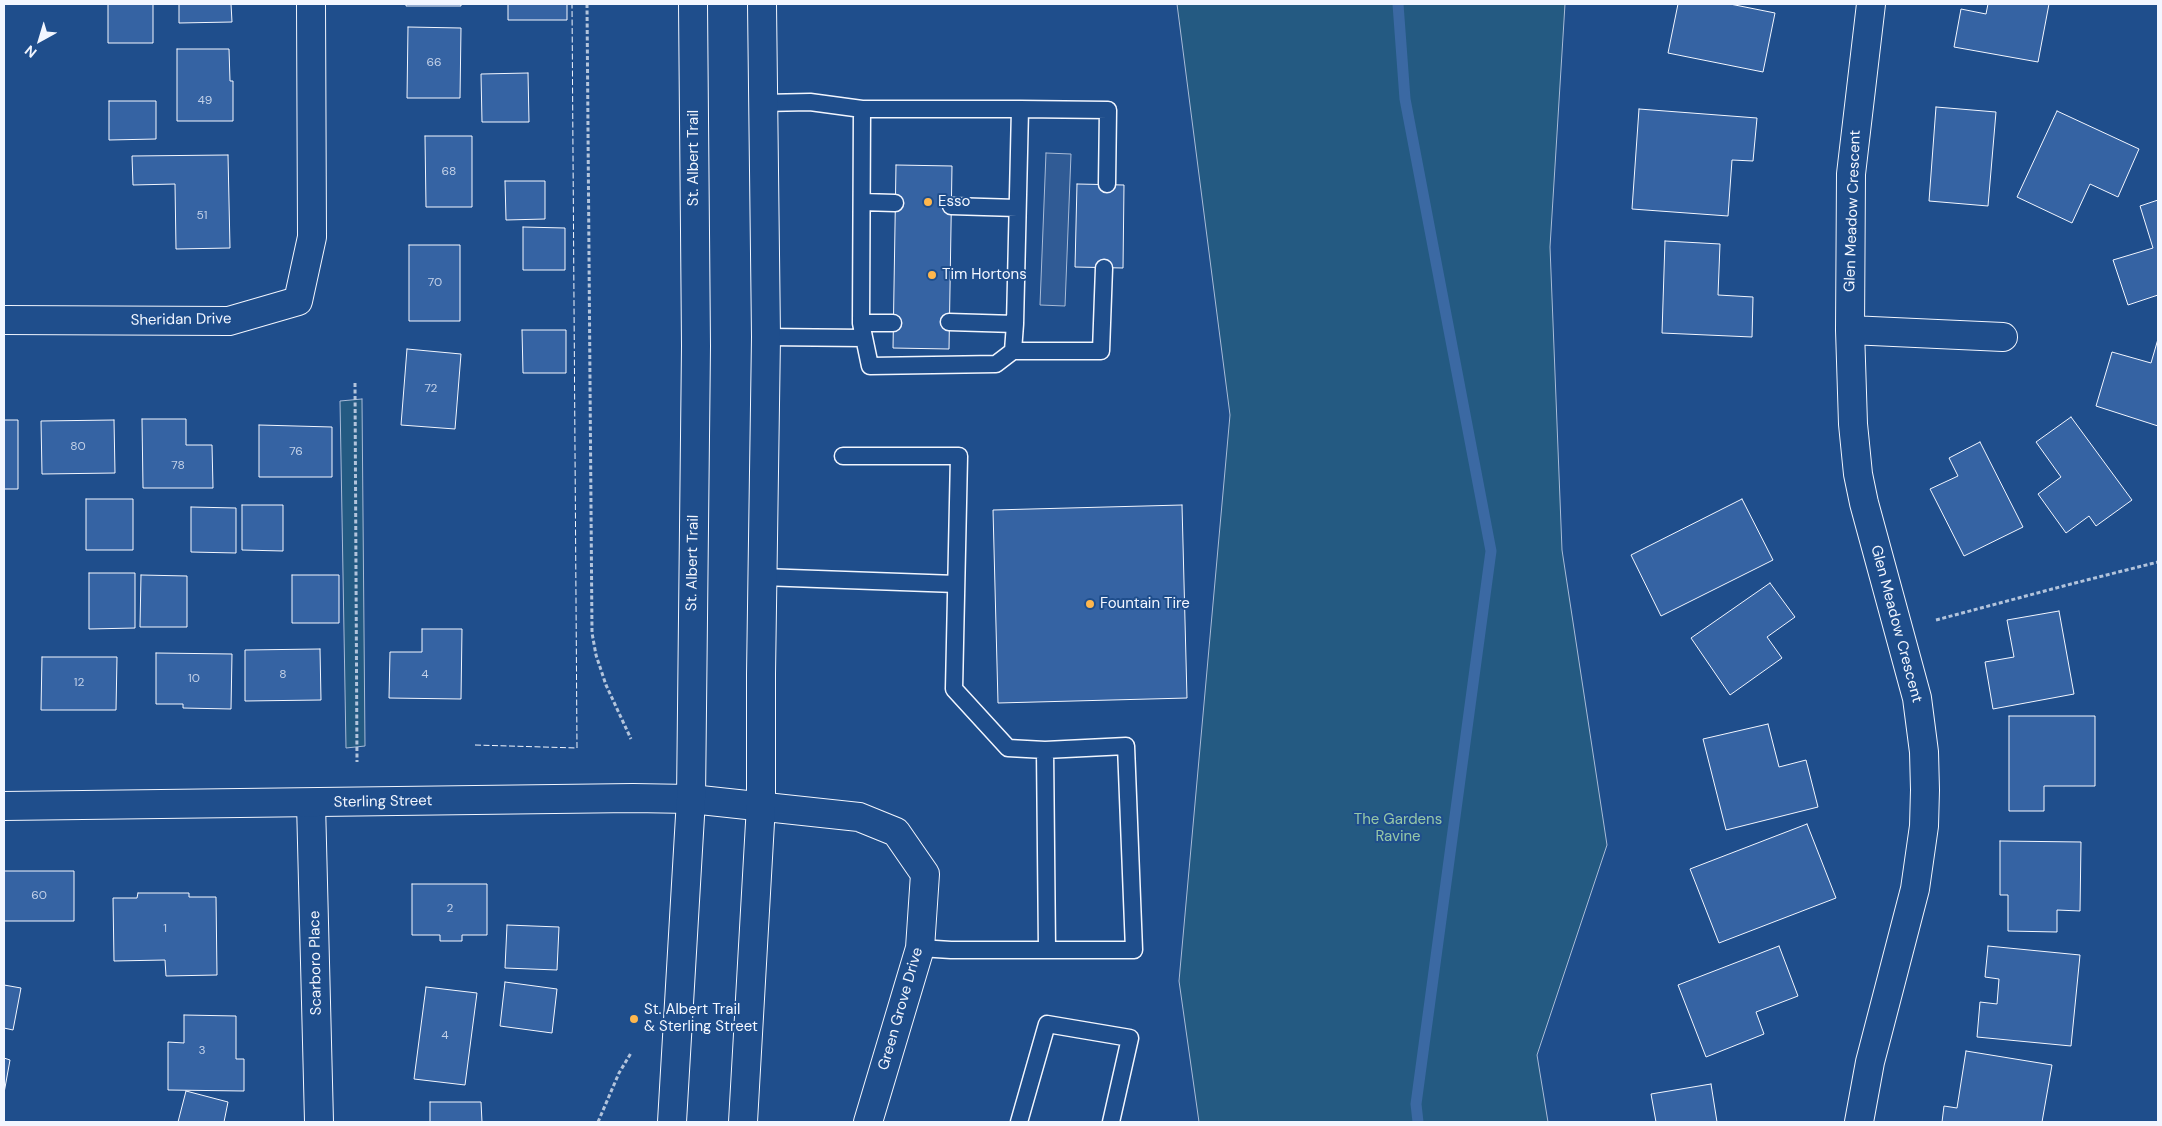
<!DOCTYPE html>
<html>
<head>
<meta charset="utf-8">
<style>
  body { margin:0 }
  #map { position:relative; width:2162px; height:1126px; overflow:hidden; background:#1f4e8c; font-family:"DM Sans",sans-serif }
  canvas { display:block }
  .frame { position:absolute; inset:0; border:5px solid #f2f6ff; pointer-events:none }
  .north { position:absolute; left:15px; top:15px; width:50px; height:50px; -webkit-text-stroke:4px #1f4e8c; paint-order:stroke; rotate:219deg; font-size:14px; font-weight:700; line-height:20px; text-align:center; color:#f2f6ff }
  .north::after { content:''; display:block; margin:auto; width:18px; height:22px; background:#f2f6ff; clip-path:polygon(50% 0,100% 100%,50% 72%,0 100%) }
</style>
</head>
<body>
<div id="map">
<canvas width="2162" height="1126"></canvas>
<div class="frame"></div>
<div class="north">N</div>
</div>
<script>
const c = document.querySelector('canvas').getContext('2d');
c.lineJoin = 'round';
function fill(path, color) { c.fillStyle = color; c.fill(path, 'evenodd'); }
const poly = rows => new Path2D(rows.map(r => 'M' + r).join(''));
function trace(path, color, width, dash) { c.strokeStyle = color; c.lineWidth = width; c.lineCap = dash ? 'butt' : 'round'; c.setLineDash(dash || []); c.stroke(path); }
function drawText(font, color, halo, rows, align = 'center') {
  c.font = font + ' "DM Sans",sans-serif'; c.lineWidth = 4; c.setLineDash([]); c.textBaseline = 'middle'; c.strokeStyle = halo; c.fillStyle = color; for (const [text, x, y, turn = 0] of rows) {
    c.save(); c.translate(x, y); c.rotate((+turn || 0) * Math.PI / 180); c.textAlign = isNaN(turn) ? turn : align; if (halo) c.strokeText(text, 0, 0); c.fillText(text, 0, 0); c.restore();
  }
}
const green = poly([
  [1177,4,1565,4,1550,247,1562,550,1607,845,1537,1055,1548,1122,1199,1122,1179,981,1230,415,1177,4],
  [362,399,365,746,346,748,340,401,362,399]
]);
const parking = poly([
  [1046,153,1071,154,1065,306,1040,305,1046,153]
]);
const stream = poly([
  [1398,4,1405,99,1491,551,1416,1104,1418,1122]
]);
const building = poly([
  [108,4,153,4,153,43,108,43,108,4],
  [179,4,231,4,232,22,179,23,179,4],
  [406,4,461,4,461,6,406,6,406,4],
  [508,4,567,4,567,20,508,20,508,4],
  [1678,4,1730,4,1775,13,1763,72,1668,53,1678,4],
  [1988,4,2049,4,2038,62,1954,47,1961,9,1986,14,1988,4],
  [408,27,461,28,460,98,407,98,408,27],
  [177,49,229,49,230,81,233,81,233,121,177,121,177,49],
  [528,73,529,122,482,122,481,74,528,73],
  [109,101,156,101,156,139,109,140,109,101],
  [1936,107,1996,112,1988,206,1929,201,1936,107],
  [1639,109,1757,118,1753,161,1732,160,1728,216,1632,209,1639,109],
  [2057,111,2139,149,2118,197,2090,184,2072,223,2017,197,2057,111],
  [425,136,472,136,472,207,426,207,425,136],
  [228,155,230,248,176,249,175,184,133,185,132,156,228,155],
  [896,165,952,166,949,349,893,348,896,165],
  [505,181,545,181,545,219,506,220,505,181],
  [1077,184,1124,185,1123,268,1075,267,1077,184],
  [2158,200,2158,295,2128,305,2113,260,2153,248,2140,206,2158,200],
  [523,227,565,228,565,270,523,270,523,227],
  [1665,241,1720,244,1718,295,1753,297,1752,337,1662,333,1665,241],
  [409,245,460,245,460,321,409,321,409,245],
  [522,330,566,330,566,373,523,373,522,330],
  [2158,339,2158,426,2096,406,2112,352,2151,363,2158,339],
  [407,349,461,354,455,429,401,425,407,349],
  [2071,417,2132,500,2096,526,2089,516,2066,533,2038,494,2061,477,2036,442,2071,417],
  [142,419,186,419,186,445,212,445,213,488,143,488,142,419],
  [4,420,18,420,18,489,4,489,4,420],
  [114,420,115,473,42,474,41,421,114,420],
  [259,425,332,427,332,477,259,477,259,425],
  [1980,442,2023,527,1964,556,1930,489,1958,476,1949,458,1980,442],
  [86,499,133,499,133,550,86,550,86,499],
  [1742,499,1773,560,1661,616,1631,555,1742,499],
  [242,505,283,505,283,551,242,550,242,505],
  [1182,505,1187,698,998,703,993,510,1182,505],
  [191,507,236,508,236,553,191,552,191,507],
  [89,573,135,573,135,628,89,629,89,573],
  [141,575,187,576,187,627,140,627,141,575],
  [292,575,339,575,339,623,292,623,292,575],
  [1770,583,1795,617,1767,637,1782,658,1730,695,1691,638,1770,583],
  [2059,611,2074,694,1993,709,1985,662,2014,657,2007,620,2059,611],
  [422,629,462,629,461,699,389,698,390,652,422,652,422,629],
  [320,649,321,700,245,701,245,650,320,649],
  [156,653,232,654,231,709,183,708,183,704,156,704,156,653],
  [42,657,117,657,116,710,41,710,42,657],
  [2009,716,2095,716,2095,786,2044,786,2044,811,2009,811,2009,716],
  [1768,724,1779,767,1806,760,1818,807,1726,830,1703,739,1768,724],
  [1807,824,1836,898,1719,943,1690,869,1807,824],
  [2000,841,2081,842,2080,911,2057,910,2057,932,2008,931,2008,895,2000,895,2000,841],
  [4,871,74,871,74,921,4,921,4,871],
  [412,884,487,884,487,935,462,935,462,941,440,941,440,935,412,935,412,884],
  [138,893,189,893,189,897,216,897,217,975,166,976,165,960,114,961,113,898,137,898,138,893],
  [507,925,559,927,557,970,505,968,507,925],
  [1779,946,1798,996,1756,1012,1764,1034,1706,1057,1678,985,1779,946],
  [1988,946,2080,955,2071,1046,1977,1037,1980,1002,1997,1004,1999,979,1985,977,1988,946],
  [505,982,557,989,552,1033,500,1026,505,982],
  [4,985,21,988,13,1030,4,1028,4,985],
  [426,987,477,993,465,1085,414,1079,426,987],
  [184,1015,236,1016,236,1059,244,1059,244,1091,168,1090,168,1042,184,1043,184,1015],
  [1966,1051,2052,1065,2042,1122,1942,1122,1944,1106,1957,1108,1966,1051],
  [4,1058,10,1060,4,1093,4,1058],
  [1711,1084,1717,1122,1656,1122,1651,1094,1711,1084],
  [186,1091,228,1102,224,1122,178,1122,186,1091],
  [430,1102,481,1102,482,1122,430,1122,430,1102]
]);
const path = poly([
  [587,4,592,633,596,655,606,685,631,739],
  [355,383,357,762],
  [1936,620,2071,584,2158,562],
  [598,1122,619,1073,631,1053]
]);
const service = poly([
  [763,103,810,102,862,109,1020,109,1015,324,949,322],
  [862,109,861,323,870,366,996,364,1013,351,1015,324],
  [1020,109,1108,110,1107,184],
  [862,202,895,203],
  [951,206,1017,208],
  [861,323,893,323],
  [766,337,864,338],
  [1013,351,1101,351,1104,268],
  [843,456,959,456,954,689,1008,748,1045,750,1126,746,1134,950,951,950,920,948],
  [762,577,956,584],
  [1045,750,1047,950],
  [1019,1122,1047,1024,1130,1038,1111,1122]
]);
const minor = poly([
  [4,320,229,321,298,301,312,237,311,4],
  [1850,330,2003,337],
  [311,803,319,1122],
  [1859,1122,1870,1062,1915,889,1924,826,1925,790,1924,752,1917,698,1864,503,1858,474,1853,424,1850,330,1851,174,1871,4]
]);
const tertiary = poly([
  [4,806,633,798,691,799,859,817,896,832,925,874,920,948,868,1122]
]);
const primary = poly([
  [672,1122,691,799,696,346,693,4],
  [743,1122,761,805,761,674,766,337,762,4]
]);
const fence = poly([
  [475,745,577,748,572,4]
]);
const markers = [
  [928,202,5,"#ffb74d"],
  [932,275,5,"#ffb74d"],
  [1090,604,5,"#ffb74d"],
  [634,1019,5,"#ffb74d"]
];
const numberNames = [
  ["66",434,63],
  ["49",205,101],
  ["68",449,172],
  ["51",202,216],
  ["70",435,283],
  ["72",431,389],
  ["80",78,447],
  ["76",296,452],
  ["78",178,466],
  ["8",283,675],
  ["4",425,675],
  ["10",194,679],
  ["12",79,683],
  ["60",39,896],
  ["2",450,909],
  ["1",165,929],
  ["4",445,1036],
  ["3",202,1051]
];
const streetNames = [
  ["St. Albert Trail",694,158,-90],
  ["Glen Meadow Crescent",1853,211,-88],
  ["Sheridan Drive",181,320,-1],
  ["St. Albert Trail",693,563,-89],
  ["Glen Meadow Crescent",1896,624,75],
  ["Sterling Street",383,802,-1],
  ["Scarboro Place",316,963,-91],
  ["Green Grove Drive",901,1009,-74]
];
const poiNames = [
  ["Esso",938,202],
  ["Tim Hortons",942,275],
  ["Fountain Tire",1100,604],
  ["St. Albert Trail",644,1010],
  ["& Sterling Street",644,1027]
];
const parkNames = [
  ["The Gardens",1398,820],
  ["Ravine",1398,837]
];
fill(green, '#245a82');
trace(green, '#a8bbd7', 1);
fill(parking, '#305b95');
trace(parking, '#a8bbd7', 1);
trace(stream, '#3b69a3', 11);
fill(building, '#3563a3');
trace(building, '#f2f6ff', 1);
trace(service, '#f2f6ff', 19);
trace(minor, '#f2f6ff', 30);
trace(tertiary, '#f2f6ff', 30);
trace(primary, '#f2f6ff', 30);
trace(path, '#b3c4dc', 3, [4, 2.5]);
trace(service, '#1f4e8c', 16);
trace(minor, '#1f4e8c', 28);
trace(tertiary, '#1f4e8c', 28);
trace(primary, '#1f4e8c', 28);
trace(fence, '#f2f6ff', 1, [6, 2.5]);
for (const [x, y, r, color] of markers) { const dot = new Path2D(); dot.arc(x, y, r, 0, 2 * Math.PI); c.fillStyle = color; c.fill(dot); trace(dot, '#1f4e8c', 2); }
drawText('12px', '#c3d1e8', null, numberNames);
drawText('15px', '#f2f6ff', '#1f4e8c', streetNames);
drawText('15px', '#f2f6ff', '#1f4e8c', poiNames, 'left');
drawText('15px', '#97c8a6', '#1f4e8c', parkNames);
</script>
</body>
</html>
